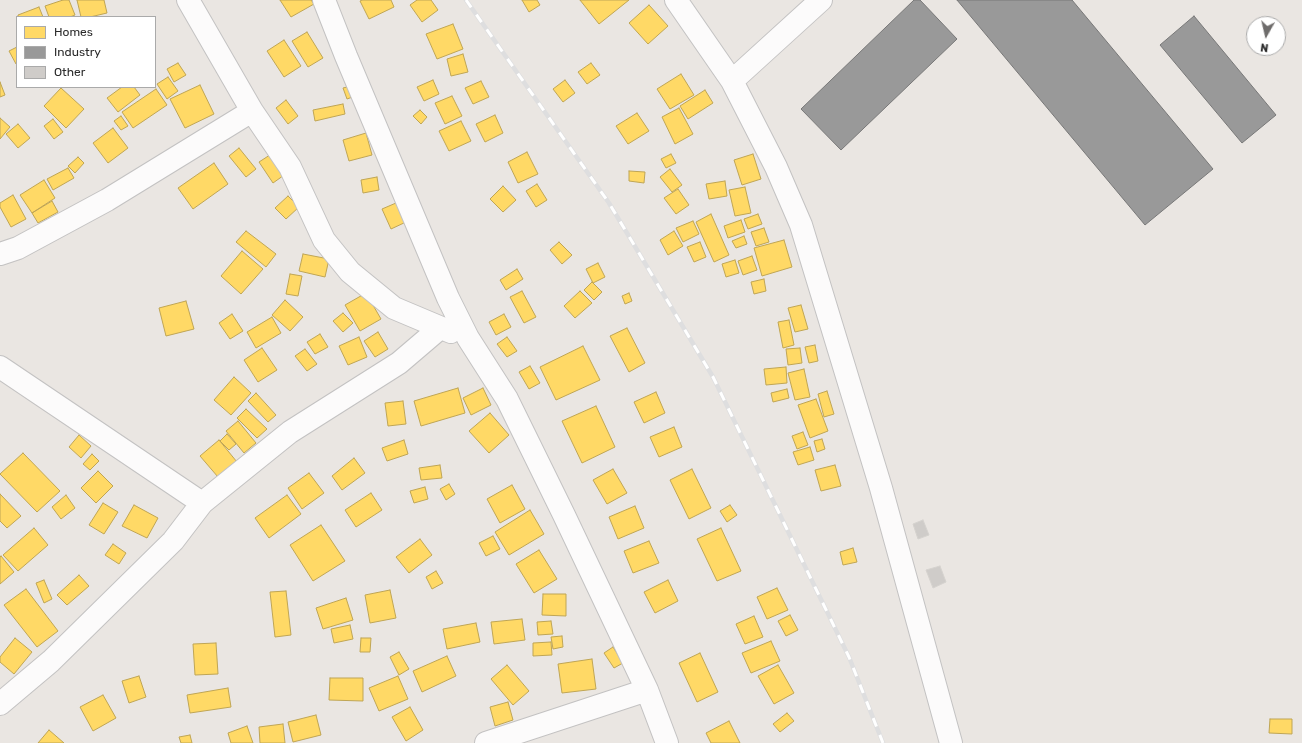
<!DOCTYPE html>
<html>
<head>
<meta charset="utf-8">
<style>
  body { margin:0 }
  #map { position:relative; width:1302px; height:743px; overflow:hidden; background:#eae6e2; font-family:Rubik,sans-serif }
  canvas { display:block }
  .legend { position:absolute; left:16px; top:16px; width:140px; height:72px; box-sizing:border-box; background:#fff; border:1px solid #aaa; margin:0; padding:5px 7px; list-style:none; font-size:12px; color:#2b2b2b }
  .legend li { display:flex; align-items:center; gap:8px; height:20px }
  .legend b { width:20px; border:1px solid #aaa }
  .north { position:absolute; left:1246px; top:16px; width:40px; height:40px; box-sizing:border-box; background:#fff; border:1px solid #aaa; border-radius:50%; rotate:188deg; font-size:11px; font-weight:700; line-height:16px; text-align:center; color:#2b2b2b }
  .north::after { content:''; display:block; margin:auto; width:14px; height:18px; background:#6e6c6b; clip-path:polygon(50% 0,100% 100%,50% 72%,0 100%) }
</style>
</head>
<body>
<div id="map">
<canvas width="1302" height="743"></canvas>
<ul class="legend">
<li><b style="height:11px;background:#ffd966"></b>Homes</li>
<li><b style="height:11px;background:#999"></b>Industry</li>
<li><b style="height:11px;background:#cfccc9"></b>Other</li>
</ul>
<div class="north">N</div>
</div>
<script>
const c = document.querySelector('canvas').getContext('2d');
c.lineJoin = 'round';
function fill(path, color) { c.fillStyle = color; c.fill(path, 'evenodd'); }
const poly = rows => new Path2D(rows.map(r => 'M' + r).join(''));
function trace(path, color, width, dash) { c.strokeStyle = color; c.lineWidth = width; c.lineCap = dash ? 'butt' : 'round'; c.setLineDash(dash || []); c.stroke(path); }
const homes = poly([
  [63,0,69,0,75,15,70,17,49,17,45,6,63,0],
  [77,0,104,0,107,13,90,17,81,17,77,0],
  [280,0,311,0,314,4,291,17,280,0],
  [362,0,391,0,394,7,369,19,360,1,362,0],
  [417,0,431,0,438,10,422,22,410,5,417,0],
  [522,0,537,0,540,5,529,12,522,0],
  [580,0,629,0,599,24,580,0],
  [649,5,668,26,648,44,629,23,649,5],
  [39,7,43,17,18,17,18,15,39,7],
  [453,24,463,49,437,59,426,34,453,24],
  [307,32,323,58,308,67,292,41,307,32],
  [284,40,301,66,284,77,267,51,284,40],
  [17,47,17,63,16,64,9,51,17,47],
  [463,54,468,72,451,76,447,59,463,54],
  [178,63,186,75,174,82,167,69,178,63],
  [591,63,600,75,587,84,578,72,591,63],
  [681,74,694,95,670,109,657,89,681,74],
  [168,77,178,91,167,99,157,84,168,77],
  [433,80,439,94,424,101,417,87,433,80],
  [565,80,575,93,563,102,553,89,565,80],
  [481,81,489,97,473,104,465,88,481,81],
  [0,82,5,95,0,97,0,82],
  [200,85,214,114,185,128,170,99,200,85],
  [355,85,358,95,347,99,343,88,355,85],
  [122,87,134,87,140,95,118,112,107,98,122,87],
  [61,88,84,109,66,128,44,106,61,88],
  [156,89,167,105,133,128,122,112,156,89],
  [705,90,713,103,688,119,680,106,705,90],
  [452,96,462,116,445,124,435,103,452,96],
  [286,100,298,116,288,124,276,108,286,100],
  [343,104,345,114,315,121,313,110,343,104],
  [679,108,693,134,675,144,662,117,679,108],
  [420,110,427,117,421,124,413,116,420,110],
  [637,113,649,131,628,144,616,126,637,113],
  [495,115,503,133,485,142,476,124,495,115],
  [121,116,128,126,121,130,114,121,121,116],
  [0,118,10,127,0,139,0,118],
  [53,119,63,132,54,139,44,126,53,119],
  [461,121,471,141,449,151,439,131,461,121],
  [18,124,30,138,18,148,6,134,18,124],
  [113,128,128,148,108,163,93,143,113,128],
  [366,133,372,155,349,161,343,140,366,133],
  [239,148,256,169,246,177,229,156,239,148],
  [527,152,538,174,518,183,508,162,527,152],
  [273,153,287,173,273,183,259,162,273,153],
  [671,154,676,163,666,168,661,159,671,154],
  [753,154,761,179,742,185,734,160,753,154],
  [78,157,84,163,75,173,68,166,78,157],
  [214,163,228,184,193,209,178,188,214,163],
  [68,168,74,178,53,190,47,179,68,168],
  [670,169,682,185,672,192,660,177,670,169],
  [629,171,645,172,644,183,629,181,629,171],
  [377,177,379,190,363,193,361,180,377,177],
  [44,180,55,198,32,213,20,195,44,180],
  [725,181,727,196,709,199,706,184,725,181],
  [537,184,547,200,536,207,526,191,537,184],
  [503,186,516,200,503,212,490,199,503,186],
  [745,187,751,213,735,216,729,190,745,187],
  [678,189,689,205,676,214,664,198,678,189],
  [13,195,26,219,11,227,0,207,0,203,13,195],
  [288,196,299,207,286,219,275,208,288,196],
  [52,201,58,212,38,223,32,213,52,201],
  [396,203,406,222,391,229,382,209,396,203],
  [711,214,729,255,714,262,696,222,711,214],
  [758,214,762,224,748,229,744,219,758,214],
  [741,220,745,232,728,238,724,226,741,220],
  [693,221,699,234,683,242,676,228,693,221],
  [764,228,769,242,756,246,751,232,764,228],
  [246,231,276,254,266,267,236,242,246,231],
  [674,231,683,246,668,255,660,240,674,231],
  [744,236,747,244,736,248,732,241,744,236],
  [784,240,792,267,762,276,754,248,784,240],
  [559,242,572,255,562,264,550,250,559,242],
  [700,242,706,257,694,262,687,247,700,242],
  [242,251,263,269,241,294,221,276,242,251],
  [303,254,329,259,325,277,299,271,303,254],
  [752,256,757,270,743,275,738,261,752,256],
  [735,260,739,273,726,277,722,264,735,260],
  [598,263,605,277,593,283,586,269,598,263],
  [517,269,523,279,506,290,500,280,517,269],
  [290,274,302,276,298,296,286,294,290,274],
  [764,279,766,291,754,294,751,282,764,279],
  [592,282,602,292,594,300,584,290,592,282],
  [522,291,536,317,524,323,510,297,522,291],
  [580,291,592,303,575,318,564,306,580,291],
  [366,293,381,319,360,331,345,305,366,293],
  [629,293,632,301,625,304,622,296,629,293],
  [285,300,303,317,290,331,272,315,285,300],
  [186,301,194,329,166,336,159,308,186,301],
  [801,305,808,329,795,332,788,308,801,305],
  [343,313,353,323,343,332,333,321,343,313],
  [232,314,243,331,230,339,219,323,232,314],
  [504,314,511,327,496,335,489,322,504,314],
  [272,317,281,333,256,348,247,332,272,317],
  [789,320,794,345,783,348,778,322,789,320],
  [627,328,645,363,629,372,610,336,627,328],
  [378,332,388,349,375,357,364,341,378,332],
  [320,334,328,347,315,354,307,342,320,334],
  [359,337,367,357,348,365,339,346,359,337],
  [507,337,517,351,507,357,497,344,507,337],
  [815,345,818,361,809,363,805,347,815,345],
  [583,346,600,380,556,400,540,367,583,346],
  [262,348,277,370,258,382,244,360,262,348],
  [800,348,802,363,788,365,786,349,800,348],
  [305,349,317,364,307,371,295,356,305,349],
  [530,366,540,383,529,389,519,372,530,366],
  [786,367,787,383,766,385,764,369,786,367],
  [804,369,810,397,795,400,788,373,804,369],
  [234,377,251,393,231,415,214,400,234,377],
  [458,388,465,413,421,426,414,401,458,388],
  [483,388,491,405,471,415,463,398,483,388],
  [787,389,789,398,773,402,771,393,787,389],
  [827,391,834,414,824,417,818,394,827,391],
  [656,392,665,413,644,423,634,402,656,392],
  [256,393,276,415,268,422,248,401,256,393],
  [816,399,828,431,810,438,798,405,816,399],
  [403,401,406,424,388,426,385,403,403,401],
  [596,406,615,447,582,463,562,421,596,406],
  [246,409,267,429,257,438,237,418,246,409],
  [490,413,509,435,489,453,469,431,490,413],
  [238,421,256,443,244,453,226,431,238,421],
  [674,427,682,447,659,457,650,437,674,427],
  [803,432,808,445,797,449,792,436,803,432],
  [227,434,236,444,229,450,220,441,227,434],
  [79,435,91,446,81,458,69,447,79,435],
  [822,439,825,449,817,452,814,441,822,439],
  [219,440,237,462,218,477,200,456,219,440],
  [404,440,408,454,387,461,382,448,404,440],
  [810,447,814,460,798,465,793,452,810,447],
  [23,453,60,491,37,512,0,474,23,453],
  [92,454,99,461,90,470,83,464,92,454],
  [354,458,365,473,342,490,332,476,354,458],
  [440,465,442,478,421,480,419,468,440,465],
  [835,465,841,486,821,491,815,470,835,465],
  [613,469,627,493,607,504,593,480,613,469],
  [692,469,711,508,689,519,670,480,692,469],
  [98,471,113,486,96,503,81,488,98,471],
  [309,473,324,493,302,509,288,488,309,473],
  [449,484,455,494,446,500,440,489,449,484],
  [512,485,525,509,500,523,487,499,512,485],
  [425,487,428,499,414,503,410,491,425,487],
  [371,493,382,510,356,527,345,510,371,493],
  [0,494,21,516,7,528,0,521,0,494],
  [66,495,75,508,61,519,52,507,66,495],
  [287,495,301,514,269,538,255,518,287,495],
  [103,503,118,512,104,534,89,525,103,503],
  [134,505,158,518,147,538,122,526,134,505],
  [730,505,737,515,727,522,720,511,730,505],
  [635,506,644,528,618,539,609,517,635,506],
  [530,510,544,534,509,555,495,532,530,510],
  [321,525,345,561,313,581,290,545,321,525],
  [34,528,48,545,18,571,3,555,34,528],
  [721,528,741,571,717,581,697,539,721,528],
  [493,536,500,549,486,556,479,543,493,536],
  [420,539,432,555,409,573,396,557,420,539],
  [649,541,659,563,633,573,624,551,649,541],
  [113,544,126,553,119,564,105,555,113,544],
  [853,548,857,562,843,565,840,552,853,548],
  [539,550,557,579,534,593,516,564,539,550],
  [1,556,14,572,0,584,0,557,1,556],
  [436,571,443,583,432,589,426,577,436,571],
  [79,575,89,586,67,605,57,595,79,575],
  [44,580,52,599,44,603,36,583,44,580],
  [668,580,678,601,655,613,644,592,668,580],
  [777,588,788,610,767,619,757,597,777,588],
  [26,589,58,631,37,647,4,605,26,589],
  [390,590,396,618,370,623,365,595,390,590],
  [286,591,291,635,275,637,270,592,286,591],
  [543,594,566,594,566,616,542,615,543,594],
  [346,598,353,620,323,629,316,608,346,598],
  [790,615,798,630,786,636,778,621,790,615],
  [754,616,763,637,745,644,736,624,754,616],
  [522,619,525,640,494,644,491,622,522,619],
  [551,621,553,634,538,635,537,622,551,621],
  [476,623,480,642,447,649,443,629,476,623],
  [350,625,353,639,334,643,331,629,350,625],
  [562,636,563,647,553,649,551,637,562,636],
  [15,638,32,652,14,674,0,662,0,657,15,638],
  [361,638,371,638,370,652,360,652,361,638],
  [771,641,780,661,751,673,742,653,771,641],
  [551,642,552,655,533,656,533,643,551,642],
  [216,643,218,674,195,675,193,644,216,643],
  [613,647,623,663,614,668,604,653,613,647],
  [399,652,409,669,399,675,390,657,399,652],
  [700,653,718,692,697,702,679,663,700,653],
  [447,656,456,676,422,692,413,671,447,656],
  [592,659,596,689,562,693,558,664,592,659],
  [507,665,529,691,513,705,491,679,507,665],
  [778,665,794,693,774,704,758,676,778,665],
  [139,676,146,697,129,703,122,681,139,676],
  [398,676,408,699,379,711,369,688,398,676],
  [330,678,363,678,363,701,329,700,330,678],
  [228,688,231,707,190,713,187,695,228,688],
  [103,695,116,718,93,731,80,707,103,695],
  [508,702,513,720,495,726,490,707,508,702],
  [410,707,423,730,406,741,392,717,410,707],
  [787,713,794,721,780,732,773,724,787,713],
  [316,715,321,735,293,742,288,722,316,715],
  [1270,719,1292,719,1292,734,1269,733,1270,719],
  [729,721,740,743,711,743,706,733,729,721],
  [283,724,285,743,260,743,259,727,283,724],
  [247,726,253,743,231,743,228,733,247,726],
  [49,730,64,743,38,743,49,730],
  [190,735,192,743,181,743,179,737,190,735]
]);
const industry = poly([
  [914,0,920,0,957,39,841,150,801,109,914,0],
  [957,0,1072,0,1213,169,1145,225,957,0],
  [1194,16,1276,115,1242,143,1160,45,1194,16]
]);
const building = poly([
  [923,520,929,535,918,539,913,524,923,520],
  [940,566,946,582,933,588,926,570,940,566]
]);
const minor = poly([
  [188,0,252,111,290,167,324,240,350,272,394,308,451,332],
  [324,0,346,56,448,298,468,338,507,399,564,515,647,690,667,743],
  [676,0,732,81,776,167,801,225,881,488,951,743],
  [732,81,821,0],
  [0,254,18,248,107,200,252,111],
  [0,367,202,503],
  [0,704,51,661,173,541,202,503,290,432,399,363,440,328],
  [486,743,647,690]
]);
const rail = poly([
  [466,0,609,203,713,377,849,657,883,743]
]);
fill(homes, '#ffd966');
trace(homes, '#bfa554', 1);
fill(industry, '#999');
trace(industry, '#787878', 1);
fill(building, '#cfccc9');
trace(building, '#d5d2ce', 1);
trace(minor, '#c3c2c2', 24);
trace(minor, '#fcfbfb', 22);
trace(rail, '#dededf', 4.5);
trace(rail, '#fff', 3, [9]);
</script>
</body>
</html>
